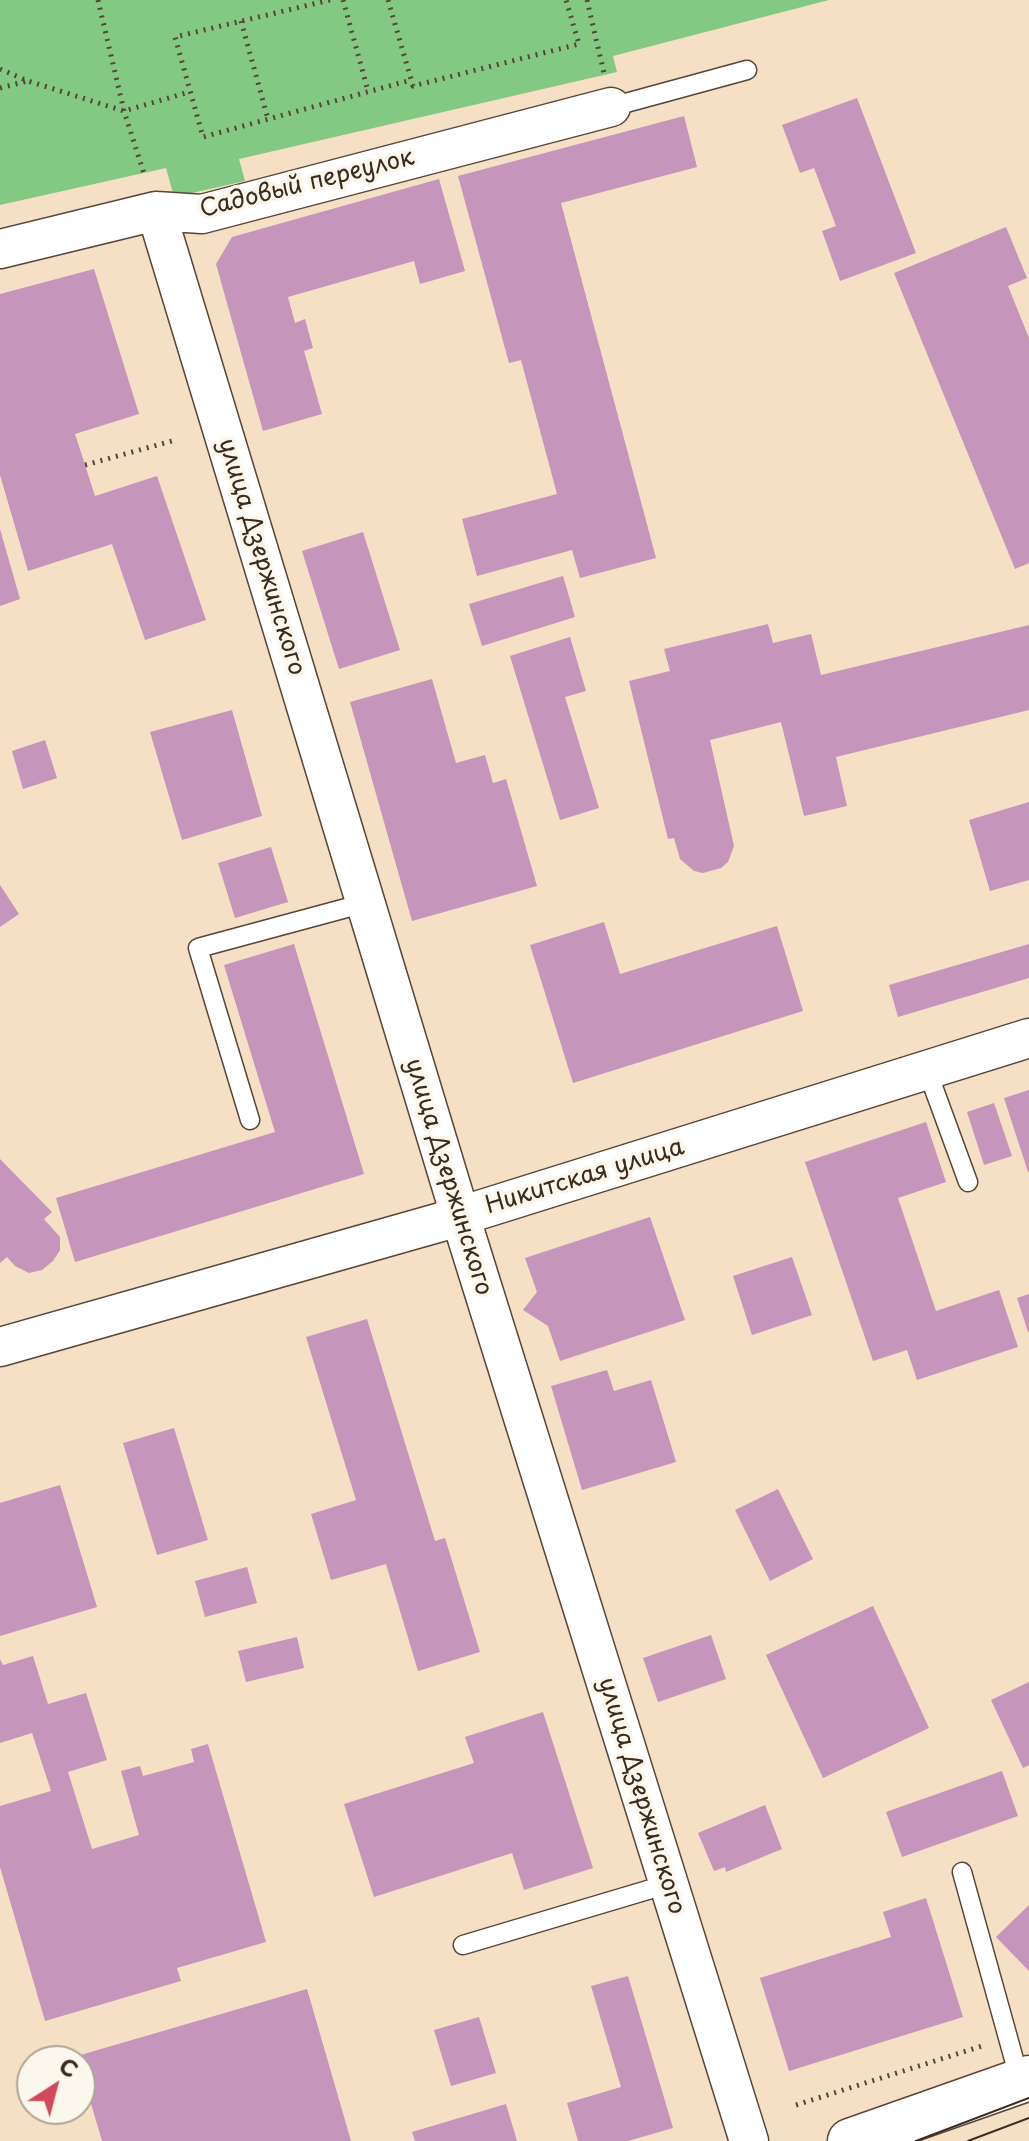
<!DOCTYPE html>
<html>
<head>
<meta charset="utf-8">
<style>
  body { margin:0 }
  #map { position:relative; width:1029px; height:2141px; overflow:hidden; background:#f5dfc5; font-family:"Playpen Sans",sans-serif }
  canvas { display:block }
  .north { position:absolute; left:16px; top:2045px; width:80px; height:80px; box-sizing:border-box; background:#fbf7ec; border:2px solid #aea59a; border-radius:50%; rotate:36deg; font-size:22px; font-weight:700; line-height:32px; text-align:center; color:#3b2a1e }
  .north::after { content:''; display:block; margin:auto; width:28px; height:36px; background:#d1495b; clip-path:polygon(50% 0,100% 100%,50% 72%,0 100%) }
</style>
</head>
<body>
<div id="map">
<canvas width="1029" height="2141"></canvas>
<div class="north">С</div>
</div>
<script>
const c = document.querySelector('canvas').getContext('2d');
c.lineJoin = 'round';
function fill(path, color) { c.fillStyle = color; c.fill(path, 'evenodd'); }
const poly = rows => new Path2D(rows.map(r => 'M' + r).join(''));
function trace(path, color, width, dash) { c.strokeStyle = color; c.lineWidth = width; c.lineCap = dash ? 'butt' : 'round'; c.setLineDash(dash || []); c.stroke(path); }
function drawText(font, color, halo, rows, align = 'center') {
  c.font = font + ' "Playpen Sans",sans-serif'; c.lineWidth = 7; c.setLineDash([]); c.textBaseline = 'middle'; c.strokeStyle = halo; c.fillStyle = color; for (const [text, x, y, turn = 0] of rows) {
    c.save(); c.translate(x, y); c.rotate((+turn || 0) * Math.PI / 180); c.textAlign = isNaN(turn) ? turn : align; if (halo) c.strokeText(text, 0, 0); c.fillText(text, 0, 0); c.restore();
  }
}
const green = poly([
  [0,0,829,0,613,56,617,72,239,159,245,181,174,197,166,168,0,205]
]);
const building = poly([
  [857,98,916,253,840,281,822,231,836,226,814,168,800,173,782,125],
  [684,116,697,167,561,203,656,558,580,578,572,550,477,576,462,519,557,494,521,360,509,363,458,176],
  [439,179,465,271,420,284,414,261,288,297,295,323,305,319,313,348,304,351,322,414,263,431,216,264,232,237],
  [1006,227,1027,278,1008,286,1029,338,1029,563,1015,569,894,273],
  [94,269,139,414,75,434,95,496,157,476,206,620,145,640,112,544,28,571,0,475,0,294],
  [0,529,20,599,0,606],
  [363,532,400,650,339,669,302,551],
  [563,576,575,617,482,646,469,604],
  [768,624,773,643,811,634,821,675,1029,625,1029,710,836,757,847,806,804,816,781,722,710,740,734,846,728,862,721,868,703,873,694,871,680,859,674,838,668,839,629,681,670,671,664,649],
  [570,637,586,691,565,697,599,808,560,820,510,656],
  [432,679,456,763,485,755,493,783,506,779,537,886,412,921,350,702],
  [232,710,262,816,182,840,150,732],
  [45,740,57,778,23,789,12,751],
  [1029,802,1029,880,990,891,969,820],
  [271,847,288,902,235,918,218,863],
  [0,885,19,914,0,927],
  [604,922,620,974,777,926,803,1011,573,1083,530,945],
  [294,944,364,1174,75,1262,56,1198,275,1132,224,965],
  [1029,944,1029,978,898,1017,889,985],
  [1029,1090,1029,1172,1028,1172,1004,1098],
  [994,1103,1012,1156,984,1165,967,1112],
  [926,1122,946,1182,898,1198,936,1311,999,1290,1018,1347,917,1380,907,1350,873,1361,805,1162],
  [0,1159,52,1212,44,1219,60,1237,60,1250,53,1261,42,1270,29,1273,15,1266,7,1257,0,1263],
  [650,1217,685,1320,560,1361,548,1326,523,1310,537,1292,525,1258],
  [792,1257,812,1315,752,1335,733,1276],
  [1029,1294,1029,1332,1028,1332,1017,1298],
  [367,1319,435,1541,445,1538,480,1652,418,1671,386,1564,331,1580,311,1514,356,1500,306,1337],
  [607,1370,614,1391,651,1380,676,1462,582,1490,551,1386],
  [174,1428,208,1540,157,1555,123,1443],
  [60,1485,97,1607,0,1636,0,1503],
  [778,1489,813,1559,770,1581,735,1510],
  [247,1567,257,1603,205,1617,195,1581],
  [873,1606,929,1728,823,1778,766,1655],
  [711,1635,726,1679,658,1702,643,1658],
  [297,1637,304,1668,246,1682,238,1651],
  [33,1656,48,1704,86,1693,107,1760,68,1772,92,1849,139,1835,121,1771,140,1766,143,1776,194,1762,191,1749,208,1744,266,1942,177,1968,181,1981,45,2021,0,1867,0,1806,51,1791,32,1733,0,1743,0,1659,3,1665],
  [1029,1682,1029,1765,1023,1768,991,1700],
  [543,1712,593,1868,524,1890,512,1853,374,1897,344,1804,474,1763,465,1737],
  [1002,1771,1018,1816,902,1857,886,1812],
  [765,1805,782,1849,726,1872,725,1867,714,1871,698,1833],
  [926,1898,963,2017,789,2071,760,1978,891,1937,883,1912],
  [1029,1905,1029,1971,996,1937],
  [628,1976,673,2128,628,2141,578,2141,567,2103,621,2087,591,1986],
  [307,1989,351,2141,102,2141,77,2056],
  [479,2017,496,2073,451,2086,434,2030],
  [506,2104,517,2141,415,2141,412,2132]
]);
const path = poly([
  [98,0,124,111,145,177],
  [330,0,175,37,203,137,411,80],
  [343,0,368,91],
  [388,0,413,86,579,44,566,0],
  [587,0,604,73],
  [241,21,268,119],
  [0,69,28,81,124,111,189,92],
  [0,88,27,81],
  [85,465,172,441],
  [796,2105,982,2046]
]);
const service = poly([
  [611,107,747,70],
  [927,1070,968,1182],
  [250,1120,198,948,365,903],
  [962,1872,1020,2081],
  [463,1945,668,1884]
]);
const minor = poly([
  [156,211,467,1238,749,2141],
  [0,249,156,211,202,214,611,107],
  [0,1347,441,1222,1029,1038]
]);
const primary = poly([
  [850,2141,1029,2078]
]);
const tram = poly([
  [916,2141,1029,2098],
  [968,2141,1029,2118]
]);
const streetNames = [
  ["Садовый переулок",307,184,-14],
  ["улица Дзержинского",261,557,73],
  ["улица Дзержинского",448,1177,73],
  ["Никитская улица",585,1177,-17],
  ["улица Дзержинского",641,1796,73]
];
fill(green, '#84c983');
fill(building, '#c595bb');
trace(service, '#574537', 21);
trace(minor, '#574537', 41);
trace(primary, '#574537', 47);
trace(path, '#574537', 5, [2, 6]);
trace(service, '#fff', 18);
trace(minor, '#fff', 38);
trace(primary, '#fff', 44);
trace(tram, '#3b2a1e', 2);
drawText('24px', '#3b2a1e', '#fbf7ec', streetNames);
</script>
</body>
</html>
